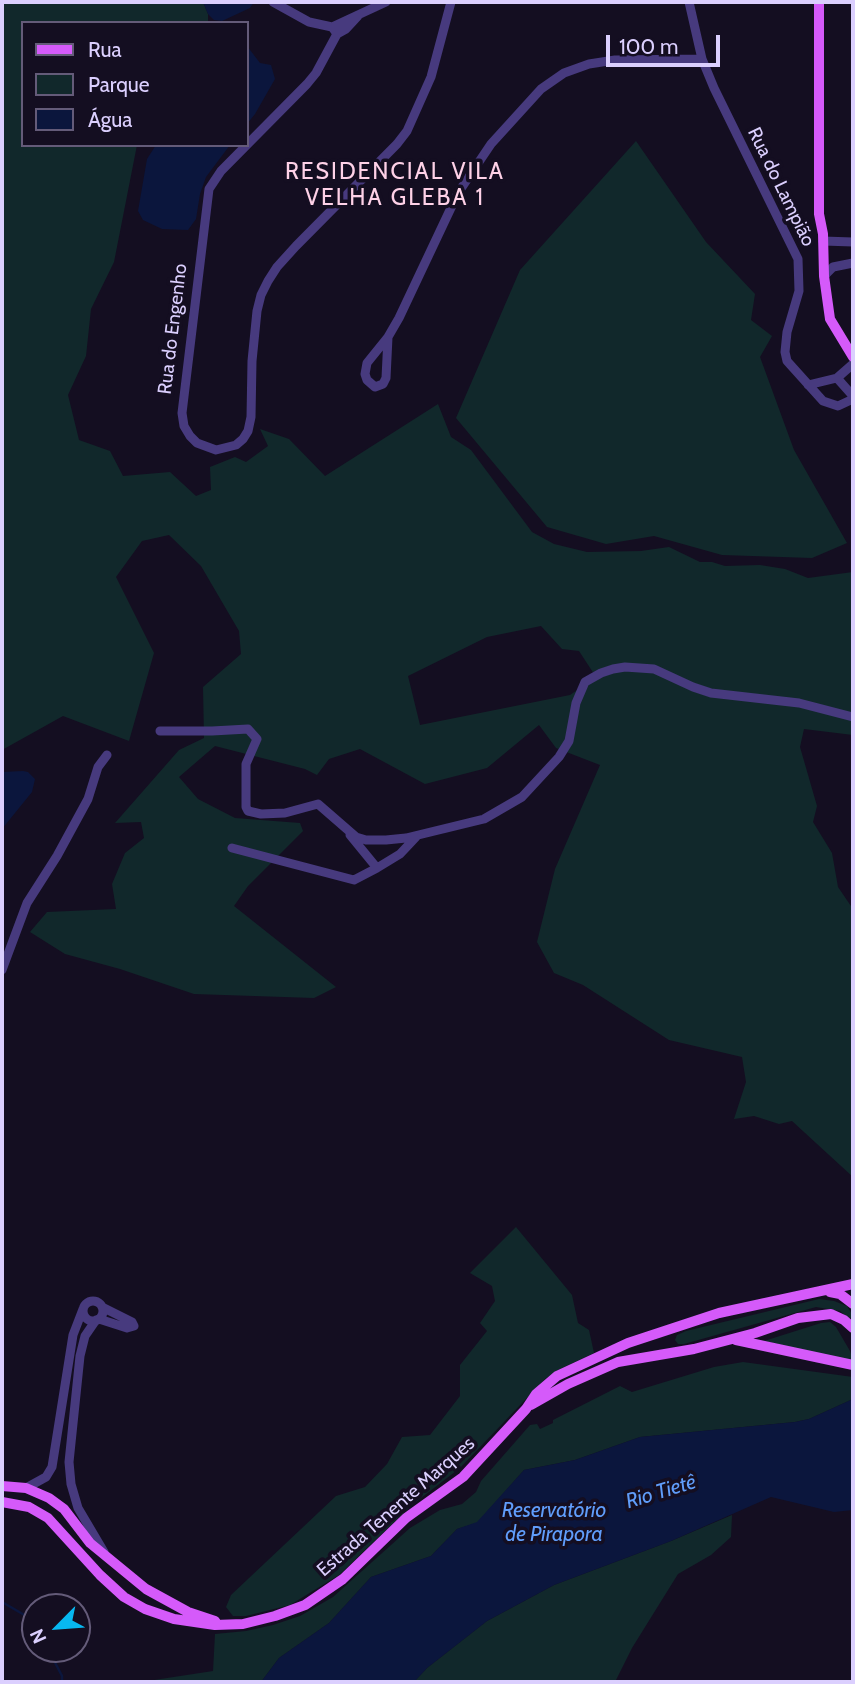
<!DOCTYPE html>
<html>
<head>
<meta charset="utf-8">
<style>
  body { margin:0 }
  #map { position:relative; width:855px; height:1684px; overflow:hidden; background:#140e21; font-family:Cabin,sans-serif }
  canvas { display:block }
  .frame { position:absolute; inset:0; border:4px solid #dbcffe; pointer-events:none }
  .legend { position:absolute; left:21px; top:21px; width:228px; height:126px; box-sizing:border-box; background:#140e21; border:2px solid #645b79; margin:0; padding:9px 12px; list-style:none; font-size:21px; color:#dbcffe }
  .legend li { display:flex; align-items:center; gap:14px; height:35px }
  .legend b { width:35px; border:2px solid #645b79 }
  .north { position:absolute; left:21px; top:1593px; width:70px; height:70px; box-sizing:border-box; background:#140e21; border:2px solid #645b79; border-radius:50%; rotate:245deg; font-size:19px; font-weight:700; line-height:28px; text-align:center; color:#dbcffe }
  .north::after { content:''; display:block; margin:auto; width:24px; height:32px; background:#07b8f1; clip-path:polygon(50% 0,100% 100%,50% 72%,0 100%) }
  .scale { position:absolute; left:606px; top:35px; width:114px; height:32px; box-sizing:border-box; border:4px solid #dbcffe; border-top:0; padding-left:9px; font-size:21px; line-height:24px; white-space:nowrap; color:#dbcffe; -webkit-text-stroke:5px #140e21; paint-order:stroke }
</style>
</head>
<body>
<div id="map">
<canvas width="855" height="1684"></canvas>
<div class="frame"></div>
<ul class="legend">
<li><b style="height:9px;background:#d55afa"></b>Rua</li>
<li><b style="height:19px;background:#11282b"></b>Parque</li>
<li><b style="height:19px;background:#0b163d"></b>Água</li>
</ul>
<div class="north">N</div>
<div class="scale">100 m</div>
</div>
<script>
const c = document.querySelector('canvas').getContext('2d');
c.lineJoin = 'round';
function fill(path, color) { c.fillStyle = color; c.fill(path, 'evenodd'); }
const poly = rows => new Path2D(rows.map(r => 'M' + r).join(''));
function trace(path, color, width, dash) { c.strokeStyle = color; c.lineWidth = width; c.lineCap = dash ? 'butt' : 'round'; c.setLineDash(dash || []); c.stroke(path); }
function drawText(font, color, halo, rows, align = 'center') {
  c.font = font + ' Cabin,sans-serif'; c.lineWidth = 7; c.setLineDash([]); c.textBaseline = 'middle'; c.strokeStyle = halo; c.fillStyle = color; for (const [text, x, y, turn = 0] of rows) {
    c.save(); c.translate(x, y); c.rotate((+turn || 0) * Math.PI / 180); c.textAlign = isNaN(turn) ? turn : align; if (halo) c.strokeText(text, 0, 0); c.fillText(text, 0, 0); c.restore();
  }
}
const green = poly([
  [2,2,203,2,208,14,208,23,23,23,23,145,137,145,114,262,91,309,86,356,68,395,79,440,110,451,123,476,170,472,196,496,211,490,210,467,235,457,246,462,268,446,260,429,289,439,325,476,438,404,451,437,471,450,532,532,554,544,587,552,641,551,669,547,700,562,712,562,725,566,760,565,785,569,808,578,853,572,853,735,804,729,800,747,817,806,813,822,832,853,838,887,853,909,853,1177,792,1121,779,1124,754,1116,734,1119,746,1082,742,1057,669,1040,583,985,554,973,537,942,555,869,600,765,556,748,539,725,487,768,425,784,360,749,329,759,317,775,305,769,215,746,179,777,198,799,235,818,300,823,303,831,248,886,234,906,336,987,314,998,194,994,120,969,65,954,30,932,47,912,116,909,112,884,125,853,144,838,141,822,115,823,179,750,204,738,203,687,241,654,239,631,201,566,169,535,142,541,116,577,154,653,129,741,63,716,2,750],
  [541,626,562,649,579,651,596,677,570,695,420,725,408,676,487,637],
  [636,141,706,242,755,294,751,320,772,336,760,357,794,450,847,543,812,558,722,555,654,536,606,544,547,527,456,418,520,270],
  [516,1227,572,1295,578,1323,589,1330,594,1353,558,1370,545,1379,460,1468,412,1505,339,1575,290,1605,246,1616,233,1616,226,1607,231,1595,336,1496,365,1487,387,1464,402,1437,430,1435,460,1396,460,1365,487,1331,480,1323,495,1301,492,1286,470,1273],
  [819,1299,834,1301,847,1306,853,1316,849,1319,840,1311,816,1307,684,1344,678,1344,675,1340,677,1335,686,1331],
  [830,1322,836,1327,850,1351,853,1361,764,1341,821,1323],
  [743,1362,853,1377,853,1399,809,1419,795,1422,640,1437,575,1460,524,1470,477,1523,457,1529,431,1556,371,1577,329,1623,279,1658,261,1682,141,1682,213,1671,215,1634,246,1631,273,1625,300,1616,333,1597,410,1528,440,1510,462,1504,476,1492,481,1481,530,1425,537,1424,540,1429,553,1423,553,1420,620,1386,632,1392,714,1367],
  [732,1515,731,1537,711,1555,678,1574,632,1648,615,1682,414,1682,427,1668,487,1621,554,1585,671,1541]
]);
const water = poly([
  [203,2,254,2,250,8,222,21,214,20,208,14],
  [247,46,260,63,271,65,275,79,255,114,247,124],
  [156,145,230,145,206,177,200,194,196,219,188,230,162,229,143,220,138,211,147,159],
  [23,771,28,772,35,779,32,792,2,829,2,772],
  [853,1399,853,1510,834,1512,771,1497,671,1541,554,1585,487,1621,427,1668,414,1682,261,1682,279,1658,329,1623,371,1577,431,1556,457,1529,477,1522,524,1470,575,1460,640,1437,795,1422,809,1419]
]);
const stream = poly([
  [2,1602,33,1620,35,1624],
  [48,1649,62,1676,62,1682]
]);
const minor = poly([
  [273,2,309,22,332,27,337,34,316,73,307,84,221,171,209,189,182,413,184,426,190,436,197,443,216,450,236,445,243,439,248,431,251,417,252,361,257,311,261,295,268,281,277,267,296,246,397,144,407,131,431,77,451,2],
  [689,2,702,59,714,88,798,259,799,291,787,332,785,352,787,361,823,401,838,406,853,399],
  [332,27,386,2],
  [337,34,346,29,358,16],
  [823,241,853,242],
  [824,276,833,267,853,263],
  [388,337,386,378,383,384,375,387,367,380,365,374,367,363,388,337,399,318,458,193,491,144,541,89,564,73,589,64,615,60,702,59],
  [853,364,837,378,853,396],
  [808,385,837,378],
  [160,731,212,731,248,729,257,739,246,764,246,807,248,811,261,814,285,813,318,804,356,837,366,840,386,840,406,838,484,819,522,797,559,757,569,741,576,703,585,682,601,673,613,669,625,667,654,669,693,687,711,693,799,703,853,717],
  [350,835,377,868,400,854,416,837],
  [232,848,354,880,377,868],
  [2,970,27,903,57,856,88,799,98,767,107,755],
  '83 1311a10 10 0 1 1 20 0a10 10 0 1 1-20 0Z',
  [102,1307,132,1322,134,1326],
  [99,1319,127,1328,134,1326],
  [96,1320,85,1336,80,1356,69,1462,71,1484,78,1508,104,1552],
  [26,1488,46,1477,52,1467,73,1335,83,1309]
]);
const major = poly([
  [819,2,819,214,823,234,824,276,830,319,853,357],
  [830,1292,840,1294,853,1304],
  [736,1340,853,1365],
  [531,1405,568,1384,618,1362,694,1349,755,1333,798,1318,831,1314,844,1320,853,1328],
  [2,1486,26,1488,49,1498,64,1509,90,1543,146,1589,188,1612,215,1621],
  [2,1502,29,1507,48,1518,100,1575,124,1597,145,1609,174,1619,215,1625,243,1624,275,1616,305,1605,343,1579,406,1518,463,1477,526,1409,536,1394,557,1376,628,1343,719,1313,853,1284]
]);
const streetNames = [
  ["Rua do Lampião",781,187,64],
  ["Rua do Engenho",173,329,-83],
  ["Estrada Tenente Marques",396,1507,-41]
];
const waterNames = [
  ["Rio Tietê",661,1492,-17],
  ["Reservatório",554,1511],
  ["de Pirapora",554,1535]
];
const quarterNames = [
  ["RESIDENCIAL VILA",395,172],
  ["VELHA GLEBA 1",395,198]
];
fill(green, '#11282b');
fill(water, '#0b163d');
trace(stream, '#0b163d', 2.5);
trace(minor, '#473a7e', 9);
trace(major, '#d55afa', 10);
drawText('19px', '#dbcffe', '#140e21', streetNames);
drawText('italic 21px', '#609dfa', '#140e21', waterNames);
c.letterSpacing = '2px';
drawText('23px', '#fed1e7', '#140e21', quarterNames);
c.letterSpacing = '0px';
</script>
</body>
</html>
